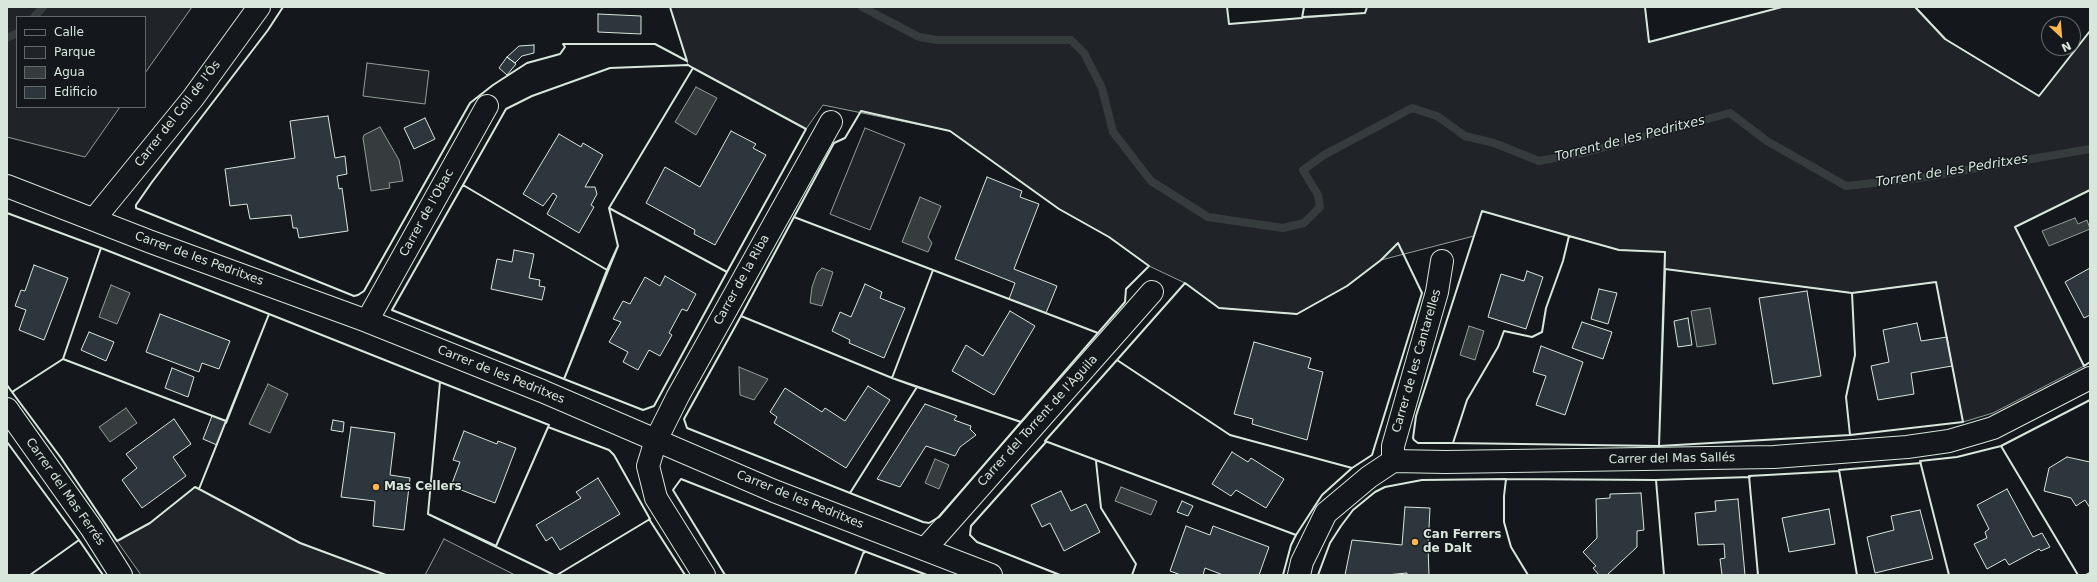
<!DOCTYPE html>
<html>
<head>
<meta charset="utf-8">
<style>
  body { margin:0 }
  #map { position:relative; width:2097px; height:582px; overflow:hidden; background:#14181c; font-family:"DejaVu Sans",sans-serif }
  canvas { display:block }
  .frame { position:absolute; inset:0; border:8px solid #d8e6dc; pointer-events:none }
  .legend { position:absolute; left:16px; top:16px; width:130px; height:92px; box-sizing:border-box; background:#14181c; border:1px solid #626a69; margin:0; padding:5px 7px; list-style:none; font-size:12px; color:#d8e6dc }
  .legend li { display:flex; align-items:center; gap:8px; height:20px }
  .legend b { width:20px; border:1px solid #626a69 }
  .north { position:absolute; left:2041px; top:16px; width:40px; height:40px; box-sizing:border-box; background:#14181c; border:1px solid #626a69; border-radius:50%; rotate:154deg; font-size:11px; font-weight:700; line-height:16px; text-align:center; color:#d8e6dc }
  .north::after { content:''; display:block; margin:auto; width:14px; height:18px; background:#ffb74d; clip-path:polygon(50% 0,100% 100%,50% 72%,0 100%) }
</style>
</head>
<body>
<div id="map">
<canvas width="2097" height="582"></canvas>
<div class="frame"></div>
<ul class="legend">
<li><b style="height:5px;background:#14181c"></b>Calle</li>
<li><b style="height:11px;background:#202428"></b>Parque</li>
<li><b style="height:11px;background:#363b3e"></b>Agua</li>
<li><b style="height:11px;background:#2c363c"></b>Edificio</li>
</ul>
<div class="north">N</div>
</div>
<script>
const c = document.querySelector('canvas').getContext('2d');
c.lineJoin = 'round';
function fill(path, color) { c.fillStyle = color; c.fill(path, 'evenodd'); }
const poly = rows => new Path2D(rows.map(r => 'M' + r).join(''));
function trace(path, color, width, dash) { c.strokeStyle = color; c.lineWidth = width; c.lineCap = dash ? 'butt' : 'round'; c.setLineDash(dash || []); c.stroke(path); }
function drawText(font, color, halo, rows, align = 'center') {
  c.font = font + ' "DejaVu Sans",sans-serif'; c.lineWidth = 3; c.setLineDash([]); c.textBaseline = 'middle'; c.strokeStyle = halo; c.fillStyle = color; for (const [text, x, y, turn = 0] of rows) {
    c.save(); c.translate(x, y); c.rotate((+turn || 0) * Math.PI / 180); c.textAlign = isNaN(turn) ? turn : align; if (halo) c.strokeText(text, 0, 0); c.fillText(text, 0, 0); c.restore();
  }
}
const green = poly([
  [7,7,192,7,145,73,145,17,17,17,17,107,120,107,85,157,7,137,7,7],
  [670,7,1227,7,1229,24,1365,13,1367,7,1645,7,1649,42,1782,7,1916,7,1948,41,2039,96,2090,31,2090,190,2015,227,2084,366,1993,413,1963,422,1936,282,1852,293,1665,269,1665,252,1619,250,1482,211,1474,236,1381,260,1347,286,1297,314,1219,308,1185,283,1149,266,1109,237,1059,209,950,131,823,105,806,129,693,68,688,65,670,7],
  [367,63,429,71,425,104,363,96,367,63],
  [865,128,905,144,870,230,830,214,865,128],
  [195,487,301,543,386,575,141,575,117,541,150,523,195,487],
  [444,539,515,575,425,575,444,539]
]);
const water = poly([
  [696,87,717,98,696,135,675,122,696,87],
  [380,127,399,160,403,181,389,183,390,188,371,191,363,138,364,135,380,127],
  [920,197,941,206,928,237,932,243,928,252,902,242,920,197],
  [2075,218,2078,224,2087,220,2090,229,2049,246,2042,231,2075,218],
  [822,268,833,272,822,306,810,303,812,287,817,273,822,268],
  [111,285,130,293,117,324,99,317,111,285],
  [1710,308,1716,344,1697,347,1691,311,1710,308],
  [1469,326,1484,331,1475,360,1460,355,1469,326],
  [739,367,768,379,754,400,740,395,739,367],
  [268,384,288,394,270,433,249,424,268,384],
  [126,408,137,423,110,442,99,427,126,408],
  [935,459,949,465,939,489,925,483,935,459],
  [1121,487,1157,501,1151,515,1115,501,1121,487]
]);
const stream = poly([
  [862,7,919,37,937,40,1071,40,1084,53,1102,88,1113,132,1151,181,1208,217,1283,228,1304,223,1320,207,1318,195,1303,170,1324,155,1412,108,1437,116,1465,136,1494,143,1539,161,1587,152,1730,113,1767,141,1846,186,1919,178,2090,149],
  [34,17,43,7],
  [7,38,17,33]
]);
const building = poly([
  [598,14,641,16,641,34,598,32,598,14],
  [534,45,534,53,522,56,515,63,507,57,519,46,534,45],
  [507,57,516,64,507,75,499,68,507,57],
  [328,116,335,158,345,156,347,174,337,176,339,189,342,188,348,231,299,238,297,228,293,228,291,215,250,219,247,204,230,206,225,169,295,158,290,121,328,116],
  [425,118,435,139,414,149,404,128,425,118],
  [731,131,756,144,753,148,766,155,715,245,694,234,695,230,646,203,665,167,700,187,731,131],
  [559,134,581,147,583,143,603,155,585,187,595,187,597,194,591,205,594,207,579,233,547,214,557,196,553,193,543,206,523,194,559,134],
  [987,177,1022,191,1020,197,1039,204,1014,269,1057,286,1046,313,1009,299,1015,283,955,259,987,177],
  [514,250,534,254,529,278,540,280,539,286,545,287,542,300,491,289,497,259,512,262,514,250],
  [34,265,68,278,44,340,19,330,26,310,15,306,21,290,25,291,34,265],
  [2090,268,2090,315,2084,318,2065,282,2090,268],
  [1527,271,1543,277,1526,329,1488,317,1501,274,1524,281,1527,271],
  [665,276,696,294,687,311,682,309,669,333,672,335,660,356,649,350,638,370,623,362,628,352,609,342,621,322,613,319,623,301,630,304,645,277,660,286,665,276],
  [865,284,882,292,880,298,905,308,884,358,849,343,850,340,832,331,840,312,851,317,865,284],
  [1599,289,1617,293,1608,324,1591,319,1599,289],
  [1807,291,1821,376,1773,384,1759,298,1807,291],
  [1010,311,1035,326,994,395,952,371,966,345,983,356,1010,311],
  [160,314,230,341,219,369,202,363,199,372,146,352,160,314],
  [1688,318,1692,345,1678,347,1674,321,1688,318],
  [1582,322,1612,332,1603,359,1572,348,1582,322],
  [1917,323,1921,341,1947,337,1952,366,1911,373,1914,394,1878,400,1871,366,1889,362,1883,330,1917,323],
  [89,332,114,342,106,361,81,350,89,332],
  [1254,342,1311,358,1308,368,1323,372,1307,440,1252,424,1253,419,1234,414,1254,342],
  [1541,346,1583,362,1565,415,1536,405,1546,376,1533,372,1541,346],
  [172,368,194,377,188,397,165,388,172,368],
  [868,386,890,400,846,468,774,423,777,417,770,412,785,388,822,412,825,408,845,421,868,386],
  [925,404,957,416,954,420,971,426,970,429,976,435,960,447,955,456,926,446,900,487,877,479,925,404],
  [212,416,226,421,217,445,203,439,212,416],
  [174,419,191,444,173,457,186,476,142,508,122,480,137,468,126,454,174,419],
  [333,420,344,422,343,432,331,430,333,420],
  [351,427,395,433,390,475,410,478,404,530,373,526,375,501,341,497,351,427],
  [464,431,497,444,498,441,516,448,495,503,451,486,460,462,453,460,464,431],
  [1232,452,1248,462,1251,458,1284,479,1266,508,1236,490,1231,496,1212,484,1232,452],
  [2067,457,2090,462,2090,508,2085,500,2076,506,2071,498,2044,491,2049,468,2067,457],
  [598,478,620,514,560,550,552,537,546,541,536,525,581,498,576,492,598,478],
  [2007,489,2033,537,2042,533,2050,547,2041,551,2039,549,2009,565,2005,559,1987,569,1974,544,1987,538,1985,532,1989,529,1977,505,2007,489],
  [1061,491,1071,511,1086,504,1100,532,1064,551,1050,523,1042,527,1031,505,1061,491],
  [1641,493,1644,530,1637,531,1637,547,1607,575,1599,575,1593,568,1596,566,1583,552,1597,538,1596,499,1610,498,1610,494,1641,493],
  [1738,499,1745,575,1722,575,1720,559,1725,558,1724,544,1698,545,1695,513,1716,511,1715,501,1738,499],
  [1182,501,1193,506,1188,516,1177,512,1182,501],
  [1405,507,1430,508,1428,546,1429,575,1407,575,1407,573,1386,575,1345,575,1352,540,1402,545,1405,507],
  [1829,509,1835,544,1789,552,1782,518,1829,509],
  [1920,510,1933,559,1875,573,1867,537,1894,530,1891,516,1920,510],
  [1186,526,1210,535,1213,526,1269,547,1259,575,1223,575,1205,568,1203,575,1181,575,1170,571,1186,526]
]);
const street = poly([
  [7,186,151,242,367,321,542,391,774,491,991,575],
  [95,218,193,98,259,7],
  [367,321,487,106],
  [7,409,92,529,121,575],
  [1393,461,1393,446,1437,292,1442,261],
  [925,549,1152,292],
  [704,575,656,498,648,466,656,440,678,396,831,122],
  [1299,575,1302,562,1326,513,1369,477,1393,461,1446,462,1774,457,1907,447,1949,441,1993,428,2090,378]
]);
const wall = poly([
  [283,7,268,30,152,182,136,205,136,208,354,296,358,295,364,291,470,103,493,85,527,63,560,54,565,47,563,44,655,44,687,61,670,7],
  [1227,7,1229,24,1302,18,1304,7],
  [1645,7,1649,42,1782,7],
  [1915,7,1945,39,2039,96,2090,31],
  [1303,17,1365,13,1367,7],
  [688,65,693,68,609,208,618,246,607,270,463,185,506,109,532,96,610,68,688,65],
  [693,68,806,129,727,272,609,208,693,68],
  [861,111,950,131,1059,209,1109,237,1149,266,1126,289,1125,302,1098,333,794,217,834,143,845,138,861,111],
  [463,185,607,270,564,379,392,310,463,185],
  [2090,190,2015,227,2084,366,2090,362],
  [609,208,727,272,654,406,643,410,564,379,618,246,609,208],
  [1482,211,1569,236,1563,261,1546,308,1542,332,1532,337,1504,331,1498,347,1467,400,1453,443,1418,443,1414,440,1413,438,1416,416,1482,211],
  [7,213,101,248],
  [794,217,933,270,892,378,741,316,794,217],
  [1569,236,1619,250,1665,252,1659,446,1453,443,1467,400,1498,347,1504,331,1532,337,1542,332,1546,308,1563,261,1569,236],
  [1398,243,1422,293,1372,455,1352,468,1230,435,1117,360,1185,283,1219,308,1297,314,1347,286,1381,260,1398,243],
  [101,248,269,314,226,421,63,359,101,248],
  [1665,269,1852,293,1855,355,1846,397,1850,435,1659,446,1665,269],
  [933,270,1009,299,1098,333,1021,422,892,378,933,270],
  [1936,282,1963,422,1850,435,1846,397,1855,355,1852,293,1936,282],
  [741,316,892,378,917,387,850,493,687,428,684,419,741,316],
  [63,359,226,421,199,489,195,487,150,523,117,541,61,458,12,392,63,359],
  [1117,360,1230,435,1352,468,1322,495,1296,535,1045,441,1117,360],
  [440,382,549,425,496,546,428,514,440,382],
  [7,385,12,392,14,391],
  [917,387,1021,422,939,517,929,523,923,522,850,493,917,387],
  [226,423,269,314,440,382,428,514,554,575],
  [548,427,609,450,614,455,650,519,557,575],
  [7,442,79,540,103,575],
  [1046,442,971,526,970,535,977,542,1060,575],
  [217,444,199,489,300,543,386,575],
  [2001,446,2090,400],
  [1096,461,1101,508,1136,564,1132,575],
  [1656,480,1750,477],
  [649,519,685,575],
  [864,553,864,551,927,575],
  [30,575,79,540],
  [725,575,673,490,681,479,864,551,855,575],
  [1283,575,1291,545,1296,535],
  [1318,575,1330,543,1341,526,1353,510,1375,492,1385,487,1422,480,1506,479,1506,481],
  [1528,575,1511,547,1504,522,1504,496,1506,479,1656,480,1664,575],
  [1758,575,1749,476,1839,471],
  [1857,575,1839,470,1921,463],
  [1949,575,1920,461,1957,457,2001,446,2078,575],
  [2086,575,2090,573]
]);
const markers = [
  [376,487,4,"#ffb74d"],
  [1415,542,4,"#ffb74d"]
];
const streetNames = [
  ["Carrer del Coll de l'Ós",178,114,-52],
  ["Carrer de l'Obac",427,213,-61],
  ["Carrer de les Pedritxes",199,259,20],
  ["Carrer de la Riba",742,280,-61],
  ["Carrer de les Cantarelles",1417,361,-74],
  ["Carrer de les Pedritxes",501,375,22],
  ["Carrer del Torrent de l'Àguila",1038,421,-48],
  ["Carrer del Mas Sallés",1672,459,-1],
  ["Carrer del Mas Ferrés",65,492,55],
  ["Carrer de les Pedritxes",800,500,22]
];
const poiNames = [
  ["Mas Cellers",384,487],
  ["Can Ferrers",1423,535],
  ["de Dalt",1423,549]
];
const waterNames = [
  ["Torrent de les Pedritxes",1630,139,-14],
  ["Torrent de les Pedritxes",1952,171,-9]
];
fill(green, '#202428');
trace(green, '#939e99', 1);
fill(water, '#363b3e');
trace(water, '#939e99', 1);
trace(stream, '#363b3e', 8);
fill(building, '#2c363c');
trace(building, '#d8e6dc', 1);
trace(street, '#d8e6dc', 24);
trace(street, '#14181c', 22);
trace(wall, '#d8e6dc', 2);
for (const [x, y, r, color] of markers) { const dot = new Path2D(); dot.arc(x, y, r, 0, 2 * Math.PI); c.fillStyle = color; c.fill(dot); trace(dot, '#14181c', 1.5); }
drawText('12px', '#d8e6dc', '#14181c', streetNames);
drawText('bold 12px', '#d8e6dc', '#14181c', poiNames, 'left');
drawText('italic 13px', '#d8e6dc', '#14181c', waterNames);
</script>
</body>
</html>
